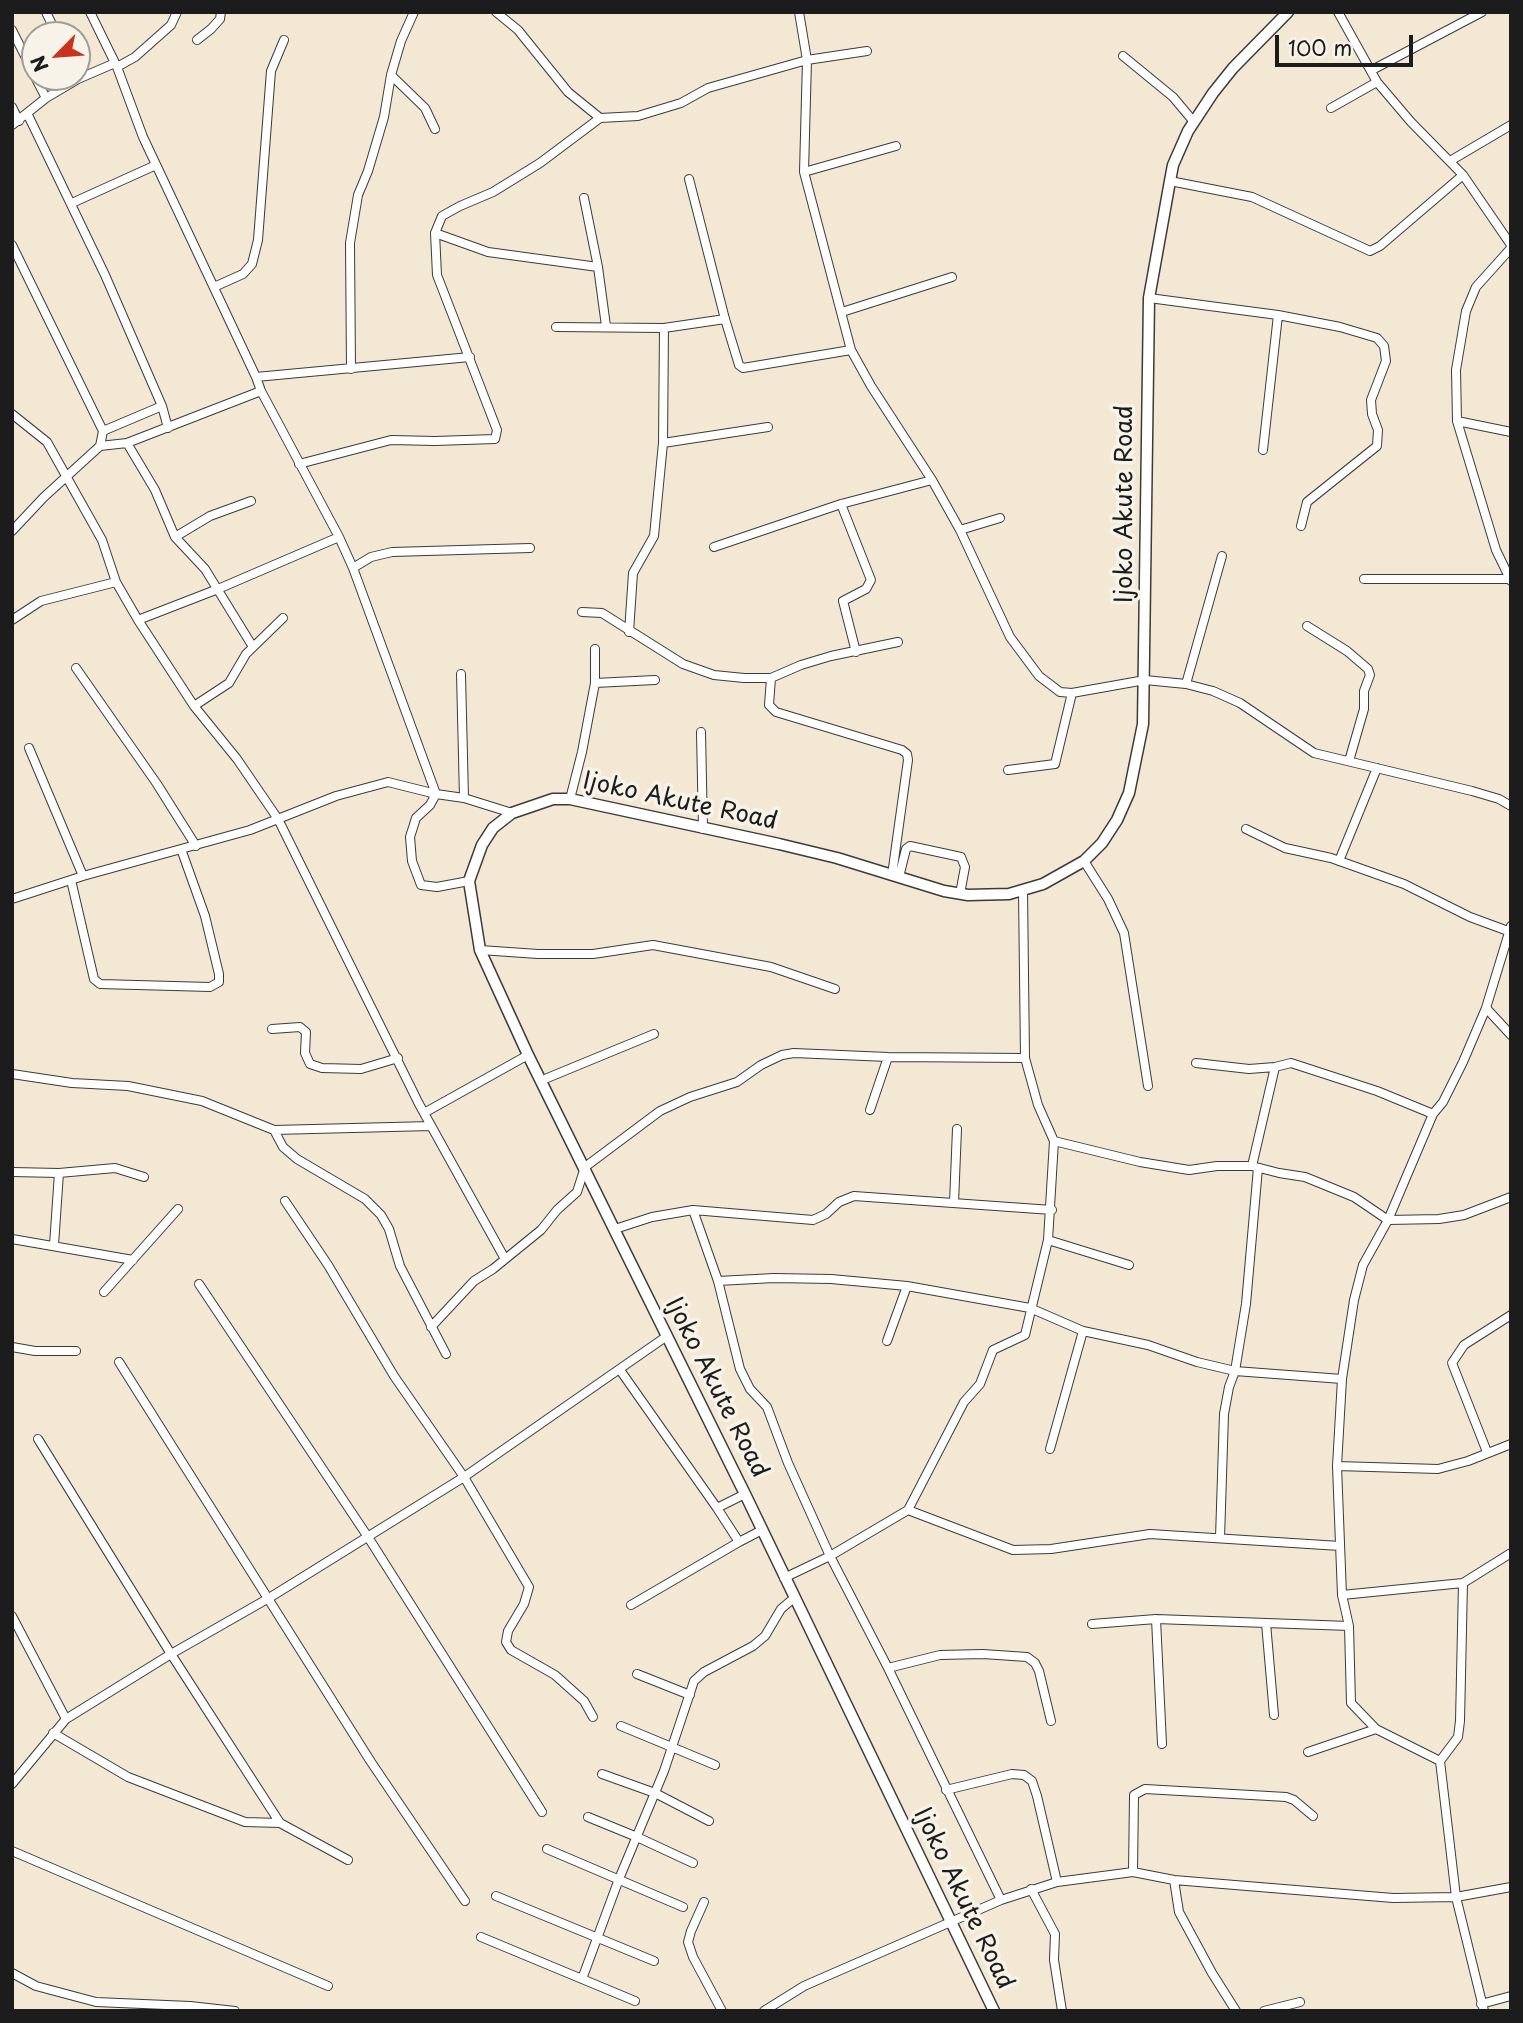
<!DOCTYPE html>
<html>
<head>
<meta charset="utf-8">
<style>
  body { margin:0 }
  #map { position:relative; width:1523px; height:2023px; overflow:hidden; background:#f2e8d3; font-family:"Playpen Sans",sans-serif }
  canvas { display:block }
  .frame { position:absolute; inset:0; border:14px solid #1c1c1c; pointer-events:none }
  .north { position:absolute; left:21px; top:21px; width:70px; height:70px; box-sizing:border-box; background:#f7f3e8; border:2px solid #9f9d96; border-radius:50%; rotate:245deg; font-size:19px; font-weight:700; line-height:28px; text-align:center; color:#1c1c1c }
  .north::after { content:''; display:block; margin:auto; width:24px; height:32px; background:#c8321e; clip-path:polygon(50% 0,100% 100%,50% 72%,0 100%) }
  .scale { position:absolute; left:1275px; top:35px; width:138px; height:32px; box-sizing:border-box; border:4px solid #1c1c1c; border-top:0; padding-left:9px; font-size:21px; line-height:24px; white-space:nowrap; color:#1c1c1c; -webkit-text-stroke:5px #f7f3e8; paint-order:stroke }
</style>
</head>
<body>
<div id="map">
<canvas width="1523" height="2023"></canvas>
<div class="frame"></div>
<div class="north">N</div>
<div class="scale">100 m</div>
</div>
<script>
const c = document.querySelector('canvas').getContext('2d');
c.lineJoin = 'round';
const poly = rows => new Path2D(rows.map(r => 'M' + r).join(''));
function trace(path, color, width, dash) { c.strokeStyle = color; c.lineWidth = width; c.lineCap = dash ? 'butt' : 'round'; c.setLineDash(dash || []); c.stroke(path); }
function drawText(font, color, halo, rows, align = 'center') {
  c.font = font + ' "Playpen Sans",sans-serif'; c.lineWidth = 7; c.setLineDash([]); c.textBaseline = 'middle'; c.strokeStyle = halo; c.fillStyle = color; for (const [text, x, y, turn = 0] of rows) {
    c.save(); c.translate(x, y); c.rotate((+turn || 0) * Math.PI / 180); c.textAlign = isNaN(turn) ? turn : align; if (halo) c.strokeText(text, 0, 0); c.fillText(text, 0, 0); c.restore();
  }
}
const minor = poly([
  [46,12,57,35],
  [90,12,117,67,143,137,256,377,261,391,339,537,353,568,436,794],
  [496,12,518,30,568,92,600,118],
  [799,12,807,60,804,172,851,350,871,386,932,480,960,530,1010,637,1039,676,1060,692,1072,693,1145,680,1186,684,1213,691,1240,703,1314,753,1472,791,1499,799,1511,806],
  [1338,12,1377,82,1411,122,1463,175,1511,245],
  [12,30,35,76],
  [197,40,211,29,220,19,221,12],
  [1123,56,1173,97,1194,122],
  [117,67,135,57,171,25,177,12],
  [1372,70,1482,12],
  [391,75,425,108,435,129],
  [35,77,46,98],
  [12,107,19,121],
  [1331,108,1377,82],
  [27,113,105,275,162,406,168,428],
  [12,125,46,98,78,79,115,63],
  [1450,161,1511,125],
  [804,172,896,146],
  [689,179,725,319,739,365,743,368,851,350],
  [1170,181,1252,197,1370,251,1380,246,1463,175],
  [584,198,598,267,606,326],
  [72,203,156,165],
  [435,233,488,252,598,267],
  [12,245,103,431,100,446],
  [1511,248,1476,287,1466,311,1456,370,1457,421,1496,550,1511,581],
  [214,287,243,274,252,264,258,240,271,71,284,40],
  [1149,298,1278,315,1340,327,1377,338,1384,346,1386,361,1371,400,1372,414,1378,430,1377,446,1307,502,1301,526],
  [842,312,952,277],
  [556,327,664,328,725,319],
  [351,369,350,243,358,195,368,171,384,117,391,75,401,41,414,12],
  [256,377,470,357],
  [12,414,47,442,102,540,116,582,138,620,194,706,237,759,278,819,419,1104,505,1259],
  [1457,421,1511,432],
  [103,431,162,406],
  [127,443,155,490,175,537,210,516,251,501],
  [663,443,768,427],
  [1263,450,1278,315],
  [299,464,391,440,435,441,495,439,497,430,437,275,435,233,442,216,460,206,493,192,540,163,600,118,638,116,681,103,708,88,807,60,867,51],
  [841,504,871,580,866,589,843,601,856,652],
  [960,530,1000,518],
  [12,531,44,497,100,446,127,443,261,391],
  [175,537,205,569,253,647],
  [714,547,841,504,932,480],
  [353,568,371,557,392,552,530,548],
  [1364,579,1509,579],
  [582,612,602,613,683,664,714,675,744,678,771,678,801,665,831,656,898,642],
  [12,620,41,601,116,582],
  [138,620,218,589,339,537],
  [1307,626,1347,651,1368,669,1370,675,1364,691,1364,709,1349,761],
  [629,632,633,573,654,536,663,443,664,328],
  [76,668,157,784,196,846],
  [461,674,464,798],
  [771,678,769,705,776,712,902,750,907,754,908,760,892,875],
  [595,683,655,680],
  [1186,684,1222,556],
  [194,706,229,683,246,654,283,618],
  [701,732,703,829],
  [29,748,83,876],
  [1008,770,1055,764,1072,693],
  [436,794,430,805,416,818,410,837,412,861,421,885,437,887,469,881],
  [570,799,582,752,595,683,595,649],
  [1246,829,1285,848,1331,858,1404,884,1470,917,1508,931],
  [1084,861,1108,899,1124,933,1148,1086],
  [1339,861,1377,768],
  [899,877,906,849,910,846,961,857,965,867,960,894],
  [71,880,94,979,100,984,210,987,219,982,219,974,205,916,181,849],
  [12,899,83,876,250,830,336,796,388,782,436,794,464,798,512,813],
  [480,950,538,954,593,954,653,945,771,967,835,989],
  [1486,1008,1511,1035],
  [272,1029,300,1027,306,1032,305,1053,310,1064,322,1068,361,1069,398,1058],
  [1196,1063,1249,1069,1275,1067,1291,1063,1377,1091,1433,1114],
  [12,1074,72,1083,128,1086,202,1101,274,1130,431,1126],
  [540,1081,654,1034],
  [870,1110,888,1057],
  [424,1113,528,1055],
  [274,1130,283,1147,297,1159,365,1199,381,1215,389,1229,400,1266,446,1354],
  [1054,1141,1140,1162,1189,1170,1217,1166,1252,1166,1279,1173,1305,1177,1354,1197,1388,1220,1439,1219,1464,1215,1511,1197],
  [1252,1166,1275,1067],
  [12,1172,59,1173,115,1168,144,1177],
  [285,1201,328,1265,394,1376,464,1477,529,1587,524,1604,508,1631,506,1642,511,1650,555,1675,584,1701,593,1717],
  [954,1203,957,1129],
  [693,1210,718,1281,740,1369,750,1389,767,1407,788,1463,830,1556,888,1668,1001,1900],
  [615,1229,652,1217,693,1210,813,1220,826,1214,839,1202,854,1196,1052,1210],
  [12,1239,133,1260],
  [1048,1240,1129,1265],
  [54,1245,59,1173],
  [718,1281,774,1278,831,1279,907,1286,1030,1308,1083,1331,1148,1345,1197,1362,1235,1371,1342,1379],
  [199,1284,368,1537,542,1812],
  [104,1292,178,1209],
  [431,1327,474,1281,493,1269,541,1230,557,1210,577,1192,585,1167,660,1111,690,1097,737,1082,761,1065,782,1055,794,1053,888,1057,1025,1058],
  [887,1341,907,1286],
  [12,1347,35,1351,76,1351],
  [119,1362,371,1762,465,1901],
  [620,1370,717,1508,745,1494],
  [38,1439,171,1654,280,1823],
  [1050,1449,1083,1331],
  [1487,1452,1452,1363,1464,1345,1511,1315],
  [1337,1466,1438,1469,1468,1461,1511,1444],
  [717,1508,739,1542,762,1530],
  [908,1510,1013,1550,1051,1549,1150,1534,1340,1546],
  [1220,1538,1224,1414,1229,1387,1235,1371,1246,1304,1258,1168],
  [784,1578,830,1556,908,1510,964,1402,980,1384,993,1350,1025,1335,1048,1240,1054,1141,1038,1105,1025,1058,1023,890],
  [1463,1583,1460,1721,1458,1737,1440,1761,1456,1897,1484,2011],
  [1342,1595,1463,1583,1511,1553],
  [631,1605,739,1542],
  [12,1616,66,1719],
  [1156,1619,1162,1744],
  [1266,1623,1274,1715],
  [1092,1624,1156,1619,1349,1626],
  [888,1668,940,1655,983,1654,1027,1657,1035,1663,1039,1671,1051,1721],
  [637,1674,690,1695],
  [621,1726,715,1765],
  [53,1733,128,1777,245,1822,280,1823,348,1860],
  [1308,1752,1376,1729],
  [1440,1761,1376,1729,1351,1703,1349,1626,1342,1595,1337,1466,1342,1379,1354,1300,1363,1265,1388,1220,1433,1114,1443,1102,1463,1062,1486,1008,1511,926],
  [602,1774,655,1793,709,1821],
  [12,1784,66,1719,171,1654,269,1598,464,1477,667,1336],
  [946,1790,1012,1774,1024,1775,1032,1781,1037,1796,1057,1882],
  [588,1817,637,1837,693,1863],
  [547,1849,683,1907],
  [12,1851,328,1986],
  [1133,1872,1134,1795,1145,1789,1286,1797,1294,1800,1313,1816],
  [1174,1880,1179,1912,1212,1973,1236,2011],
  [1031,1889,1055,1934,1054,1960,1062,2011],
  [496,1896,654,1961],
  [704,1902,691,1931,688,1942,693,1957,722,2011],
  [481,1937,635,2001],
  [12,1973,36,1986,96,2002,190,2006,235,2011],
  [582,1979,619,1879,664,1771,694,1681,704,1672,753,1646,765,1636,781,1609,794,1598],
  [1481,2004,1511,1996],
  [764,2011,804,1986,1001,1900,1057,1882,1133,1872,1174,1880,1393,1898,1456,1897,1511,1887],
  [1264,2011,1300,2002]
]);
const secondary = poly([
  [994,2011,745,1494,528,1055,480,950,469,881,482,845,493,828,512,813,553,799,570,799,779,844,837,858,944,891,968,895,1009,894,1043,884,1084,861,1102,843,1117,820,1129,793,1143,724,1149,298,1170,181,1173,165,1188,131,1213,93,1233,68,1288,12]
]);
const streetNames = [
  ["Ijoko Akute Road",1125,504,-90],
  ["Ijoko Akute Road",680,802,12],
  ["Ijoko Akute Road",716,1388,63],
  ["Ijoko Akute Road",963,1899,64]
];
trace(minor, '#3c3b37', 10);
trace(secondary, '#3c3b37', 13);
trace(minor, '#fff', 8);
trace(secondary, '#fff', 10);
drawText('24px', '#1c1c1c', '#f7f3e8', streetNames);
</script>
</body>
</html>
